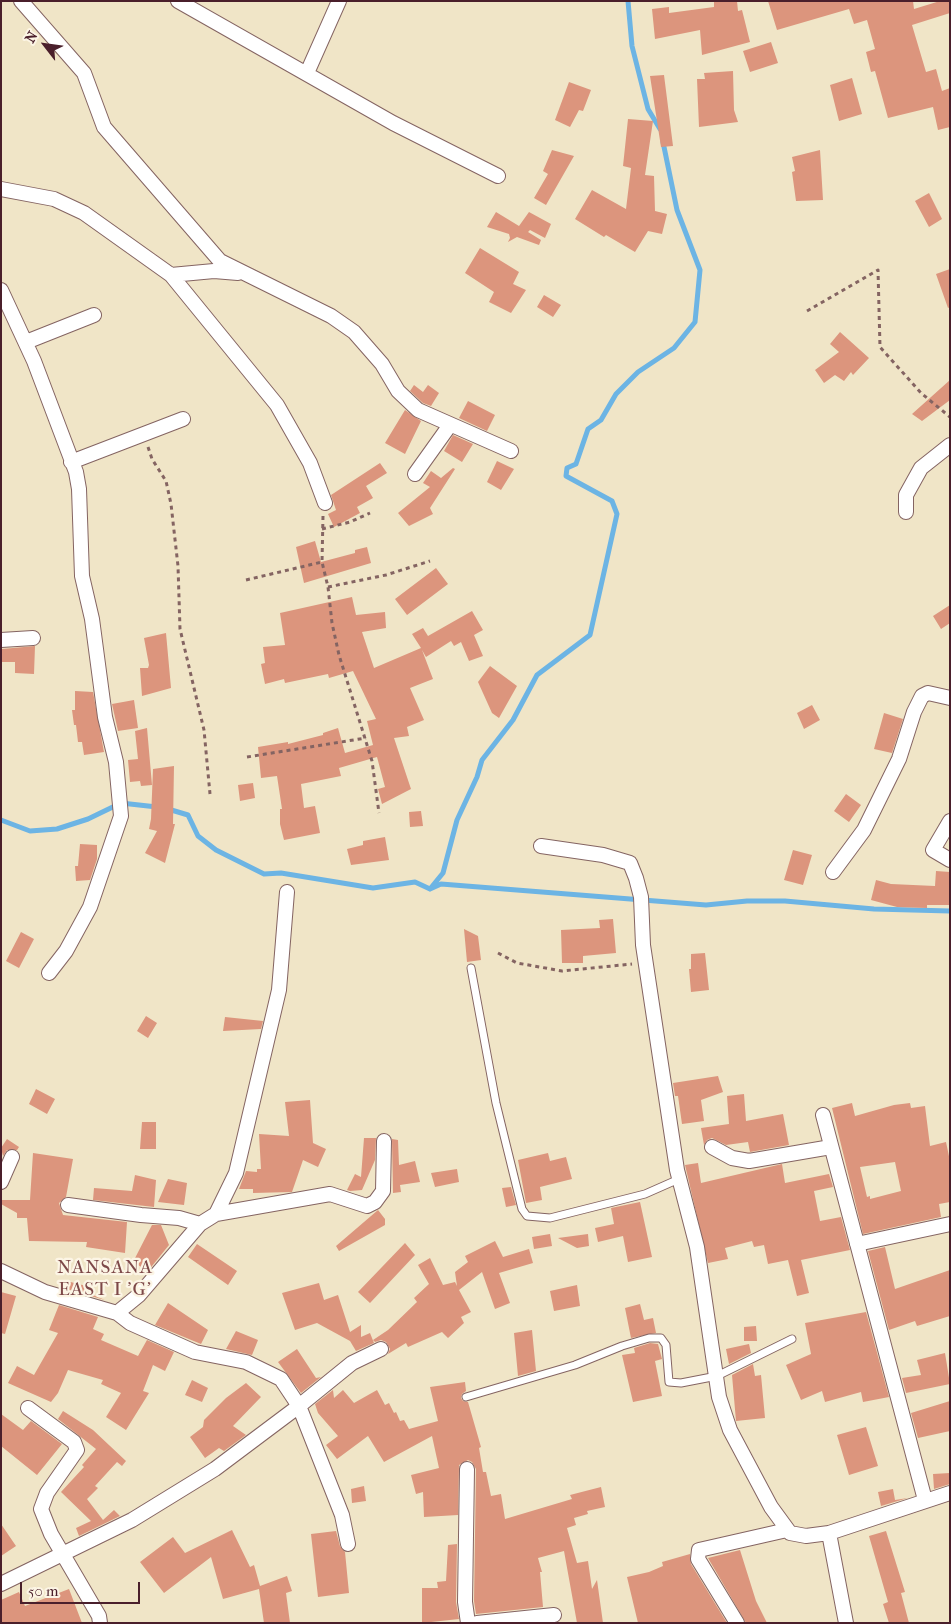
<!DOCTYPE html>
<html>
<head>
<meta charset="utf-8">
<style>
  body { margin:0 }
  #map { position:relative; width:951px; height:1624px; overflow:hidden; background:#f0e5c7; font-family:"IM FELL French Canon",serif }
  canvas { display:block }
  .frame { position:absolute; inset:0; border:2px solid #4a1f2b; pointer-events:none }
  .north { position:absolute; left:20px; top:20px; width:50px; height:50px; -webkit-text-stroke:4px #fcf5e5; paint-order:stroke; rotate:300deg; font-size:14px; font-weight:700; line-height:20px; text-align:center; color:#4a1f2b }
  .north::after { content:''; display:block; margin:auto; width:18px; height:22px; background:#4a1f2b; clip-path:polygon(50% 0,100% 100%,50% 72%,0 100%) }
  .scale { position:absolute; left:20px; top:1582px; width:120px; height:22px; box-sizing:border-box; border:2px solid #4a1f2b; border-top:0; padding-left:6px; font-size:15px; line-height:18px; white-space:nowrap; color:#4a1f2b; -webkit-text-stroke:4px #fcf5e5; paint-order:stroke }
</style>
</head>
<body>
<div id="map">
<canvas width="951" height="1624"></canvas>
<div class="frame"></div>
<div class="north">N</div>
<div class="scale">50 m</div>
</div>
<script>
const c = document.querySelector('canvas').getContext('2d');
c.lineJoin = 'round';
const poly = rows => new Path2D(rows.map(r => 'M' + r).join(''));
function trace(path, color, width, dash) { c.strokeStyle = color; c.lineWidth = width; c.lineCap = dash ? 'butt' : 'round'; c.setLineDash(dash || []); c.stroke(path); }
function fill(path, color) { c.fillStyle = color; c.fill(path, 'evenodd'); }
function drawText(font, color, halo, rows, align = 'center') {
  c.font = font + ' "IM FELL French Canon",serif'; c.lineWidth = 4.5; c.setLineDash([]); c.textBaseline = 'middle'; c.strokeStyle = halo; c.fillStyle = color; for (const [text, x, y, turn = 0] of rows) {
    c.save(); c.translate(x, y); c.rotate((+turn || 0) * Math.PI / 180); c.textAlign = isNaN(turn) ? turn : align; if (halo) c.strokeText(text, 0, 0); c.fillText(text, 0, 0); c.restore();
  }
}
const stream = poly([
  [628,1,632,46,648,109,660,129],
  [168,809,188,815,198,836,216,850,264,874,281,873,373,888,415,882,430,889,441,884,706,905,747,901,785,901,874,909,950,911],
  [1,820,30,831,57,829,88,819,121,803,157,807],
  [430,889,443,873,457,820,477,777,482,760,513,720,537,675,590,635,617,514,612,501,566,476,567,468,576,464,588,429,601,420,616,394,638,372,674,348,695,322,700,270,677,210,663,142]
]);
const building = poly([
  [714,1,737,1,738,11,742,10,750,42,702,55,700,30,655,39,652,9,669,7,669,13,714,7],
  [768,1,913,1,914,9,940,1,950,1,950,13,912,25,926,72,936,69,942,91,950,88,950,127,938,130,933,107,888,118,875,71,871,72,866,52,875,49,867,20,854,24,849,9,777,30],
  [771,42,778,63,750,72,743,51],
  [733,71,734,110,738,122,699,127,697,79,705,79,704,73],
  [664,75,673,146,661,147,650,76],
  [852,78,862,114,839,121,830,85],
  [569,82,591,90,583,111,579,110,570,127,555,120],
  [628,119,653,121,645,175,654,176,655,211,667,214,662,234,648,231,635,252,606,235,604,237,575,219,592,190,626,209,631,168,623,166],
  [552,150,574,156,546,205,534,198,548,174,543,171],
  [820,150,823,200,796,201,792,172,795,171,792,157],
  [929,193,942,219,929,227,915,201],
  [496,212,519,226,529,212,551,224,545,238,530,230,528,232,541,240,539,245,517,237,508,242,510,238,509,234,487,227],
  [480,248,519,272,513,284,526,290,511,313,489,302,494,292,465,273],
  [950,269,950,307,948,308,936,274],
  [544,295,561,305,553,317,537,307],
  [840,332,869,358,853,375,851,372,844,381,835,375,824,383,815,370,839,352,830,344],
  [950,380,950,400,922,421,912,414],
  [414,385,423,392,428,385,439,393,431,406,423,403,410,391],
  [468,401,495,415,487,431,459,418],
  [405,410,421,421,405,454,385,443],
  [453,435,473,444,462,462,444,451],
  [497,461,514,469,501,490,487,482],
  [380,463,387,473,366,486,373,498,357,507,360,513,334,527,328,514,336,510,331,495],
  [453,468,455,469,430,508,433,514,409,526,398,513,430,487,423,483,431,471,441,478],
  [315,541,321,562,355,553,355,550,367,547,371,563,304,583,296,547],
  [436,568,448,584,407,615,395,599],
  [352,597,356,615,385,612,386,628,362,632,374,668,421,648,412,634,423,628,428,636,472,611,483,630,474,635,483,656,469,661,461,642,454,646,451,641,426,657,422,650,433,679,410,688,424,720,407,727,409,736,394,738,411,789,382,804,378,789,385,787,377,757,339,768,341,776,301,784,304,808,315,806,320,833,284,840,280,824,280,809,282,809,277,776,261,778,258,747,288,742,288,744,323,735,323,733,338,728,345,753,373,745,367,721,376,719,353,671,329,678,328,674,285,683,284,679,265,684,261,664,265,663,263,647,285,645,280,613],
  [950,605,950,623,941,629,933,616],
  [166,633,171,688,142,696,140,668,148,668,149,665,144,638],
  [35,646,34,674,15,673,15,662,1,662,2,649],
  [490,666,517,686,499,718,492,713,478,682],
  [75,691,93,692,104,752,84,755,82,742,78,742,76,725,74,725,72,710,75,710],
  [134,700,138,728,118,731,112,704],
  [812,705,820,720,804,729,797,713],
  [884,713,903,719,892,753,874,749],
  [147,728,152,785,141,786,140,781,130,782,128,760,138,759,135,731],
  [174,766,173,824,175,824,165,863,145,853,157,831,149,829,151,819,153,769],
  [253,783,255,798,240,801,238,785],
  [846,794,861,805,849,822,834,811],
  [421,811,423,826,410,827,409,812],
  [385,837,389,860,351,865,347,849,363,845,363,841],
  [80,844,97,845,97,859,90,880,76,881,75,866,78,866],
  [793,850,812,855,803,885,784,880],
  [936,871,950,872,950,905,927,905,927,908,897,907,871,900,876,880,891,884,935,886],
  [613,919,616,953,583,956,583,963,562,963,561,930,600,928,599,920],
  [464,929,478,936,481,960,467,962],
  [21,932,34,939,19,968,6,961],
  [705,953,709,990,691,992,689,969,691,969,691,954],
  [146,1016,157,1023,148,1038,137,1031],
  [225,1017,263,1021,261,1029,223,1031],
  [718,1076,723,1092,701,1100,704,1121,682,1124,678,1096,675,1096,673,1083],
  [36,1089,55,1099,47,1114,29,1104],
  [744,1094,746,1121,783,1114,789,1145,750,1152,748,1142,726,1145,712,1138,707,1140,704,1145,701,1128,729,1124,727,1096],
  [310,1100,313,1143,326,1149,318,1167,303,1160,292,1192,253,1193,253,1189,239,1189,246,1171,257,1172,257,1169,261,1169,259,1134,289,1136,285,1102],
  [852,1103,855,1116,894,1105,910,1103,911,1108,925,1106,930,1146,946,1142,950,1161,950,1202,939,1204,941,1217,863,1234,832,1108],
  [895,1162,901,1191,870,1199,870,1196,867,1197,860,1167],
  [142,1122,156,1122,156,1149,140,1149],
  [364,1138,376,1138,375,1160,362,1190,350,1191,347,1190,355,1174,361,1177],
  [7,1139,19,1147,17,1150,7,1150,3,1156,1,1148],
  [392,1139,398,1140,399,1165,415,1161,420,1182,400,1185,401,1192,393,1193],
  [33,1153,73,1159,66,1197,59,1203,63,1215,127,1222,125,1253,86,1247,87,1242,29,1241,27,1218,17,1218,17,1213,1,1204,1,1200,30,1200],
  [548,1153,550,1161,566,1157,572,1179,540,1187,542,1200,526,1203,518,1160],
  [698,1163,701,1183,782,1164,785,1183,829,1174,833,1187,814,1191,820,1221,841,1217,850,1250,801,1260,809,1293,797,1296,788,1260,768,1264,764,1245,754,1247,752,1241,725,1248,728,1259,708,1263,685,1165],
  [457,1169,459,1182,435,1187,431,1173],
  [135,1175,156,1180,154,1207,93,1200,94,1188,132,1191],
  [168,1179,187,1183,184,1205,158,1202],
  [511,1187,516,1205,506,1207,502,1188],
  [640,1202,652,1257,628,1262,623,1236,598,1242,595,1228,614,1224,611,1208],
  [378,1210,385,1219,385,1225,339,1251,336,1246],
  [152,1225,161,1225,169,1245,148,1271,133,1262],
  [550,1234,552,1246,534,1249,532,1237],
  [588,1234,589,1246,577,1248,558,1238],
  [495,1241,503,1257,529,1249,533,1263,499,1273,510,1303,495,1309,482,1272,459,1290,471,1312,461,1317,464,1323,448,1338,442,1332,408,1347,406,1343,388,1354,390,1349,386,1342,381,1340,375,1342,373,1340,388,1330,417,1302,414,1298,429,1284,418,1265,430,1258,443,1285,455,1282,457,1286,455,1272,468,1262,465,1256],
  [405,1243,415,1255,370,1303,358,1292],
  [197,1244,237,1271,228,1285,188,1257],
  [885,1247,895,1289,950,1270,950,1316,917,1326,915,1321,889,1330,868,1251],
  [63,1280,90,1287,88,1293,105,1300,62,1288],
  [319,1283,324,1300,338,1295,350,1332,361,1325,361,1337,370,1333,374,1343,356,1351,350,1341,317,1323,295,1330,282,1293],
  [577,1285,580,1306,554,1311,550,1291],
  [1,1292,16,1296,5,1334,1,1333],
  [168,1303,208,1330,201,1344,155,1325],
  [640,1304,644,1320,653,1318,656,1333,631,1338,625,1308],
  [59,1305,98,1317,93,1329,104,1334,101,1340,138,1356,147,1340,174,1352,165,1371,153,1365,143,1391,149,1393,126,1430,106,1417,121,1393,101,1384,103,1380,68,1370,58,1393,51,1402,8,1383,17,1366,34,1375,58,1333,49,1330],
  [866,1312,889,1397,863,1402,861,1392,825,1402,822,1391,801,1400,786,1365,811,1354,805,1323],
  [756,1326,757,1341,744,1341,744,1327],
  [532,1330,536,1371,518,1376,514,1333],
  [236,1331,258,1340,252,1355,226,1349],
  [650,1343,658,1344,662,1359,655,1361,662,1396,633,1402,622,1355,635,1353,634,1348],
  [749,1344,751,1353,729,1364,726,1349],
  [297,1349,316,1378,321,1377,301,1393,278,1362],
  [945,1353,950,1384,906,1393,902,1378,921,1375,917,1360],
  [753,1364,755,1376,761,1375,765,1418,736,1421,732,1375],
  [192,1380,208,1388,202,1402,185,1395],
  [465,1382,466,1391,462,1394,461,1398,463,1401,468,1402,481,1447,479,1448,483,1472,486,1472,491,1496,501,1494,505,1519,572,1499,570,1495,601,1487,605,1507,587,1511,588,1514,574,1518,576,1525,567,1528,577,1563,588,1561,592,1589,597,1580,603,1623,577,1623,564,1551,538,1558,542,1572,540,1572,543,1607,476,1614,474,1601,476,1469,472,1462,468,1460,459,1465,458,1515,424,1517,423,1492,416,1494,411,1475,439,1468,432,1436,384,1462,368,1436,337,1459,326,1445,338,1436,318,1413,315,1404,333,1390,334,1398,343,1390,354,1403,377,1390,385,1405,389,1403,394,1413,396,1412,400,1421,404,1420,409,1429,438,1421,430,1387],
  [246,1383,261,1397,233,1426,246,1435,224,1451,219,1448,205,1458,190,1437,203,1427,204,1420,226,1398],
  [950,1401,950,1431,918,1438,911,1413],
  [63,1411,93,1430,126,1461,122,1466,117,1462,95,1486,98,1488,87,1499,103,1520,114,1510,120,1516,79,1536,76,1528,91,1521,61,1492,84,1467,82,1465,96,1449,58,1419],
  [1,1414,23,1430,31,1421,62,1444,37,1475,1,1446],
  [866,1427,878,1466,849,1475,837,1435],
  [950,1473,950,1484,934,1489,933,1474],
  [364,1486,366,1501,352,1503,351,1489],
  [893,1489,895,1500,908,1498,881,1506,878,1492],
  [1,1524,16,1546,1,1556],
  [232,1530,250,1567,254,1565,260,1586,287,1576,292,1591,286,1593,290,1623,264,1623,259,1589,223,1599,211,1557,164,1593,140,1562,173,1537,185,1553],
  [336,1531,340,1546,345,1552,349,1593,318,1597,311,1534],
  [886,1531,905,1592,901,1593,909,1623,889,1623,883,1604,888,1602,869,1536],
  [457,1544,456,1602,459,1619,422,1623,422,1588,438,1588,437,1582,446,1581,448,1545],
  [740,1550,756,1601,767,1623,746,1623,708,1558],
  [690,1554,691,1564,727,1623,638,1623,627,1577,649,1572,663,1566,662,1562],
  [69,1589,82,1623,1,1623,1,1600,19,1592,25,1606]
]);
const path = poly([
  [807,311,878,270,880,347,921,393,950,417],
  [148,447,152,459,166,481,171,504,178,566,180,629,204,730,210,794],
  [323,516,322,562,328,587,332,623,339,655,372,761,379,813],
  [322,529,350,522,370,513],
  [246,580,322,562],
  [328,587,386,575,430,561],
  [247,757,366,738],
  [498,953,517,963,562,971,632,964]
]);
const service = poly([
  [471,968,496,1103,522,1209,527,1216,550,1218,645,1194,679,1179],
  [466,1397,575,1365,622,1346,649,1338,661,1338,666,1345,669,1382,681,1383,717,1376,792,1339]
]);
const minor = poly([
  [21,1,84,73,104,127,220,261,331,316,354,332,382,364,398,391,418,410,511,451],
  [178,1,393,123,498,176],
  [307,73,339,1],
  [1,189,54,199,84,213,171,275,277,405,310,463,325,503],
  [171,275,214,271,238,273],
  [1,290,34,361,76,472,79,489,82,576,92,619,105,717,116,762,121,816,90,907,66,951,49,973],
  [26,342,94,315],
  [71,462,183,419],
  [415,474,450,425],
  [906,512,906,495,921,468,950,445],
  [1,640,33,638],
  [950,821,933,850,950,860],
  [541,846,603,855,630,863,636,878,641,897,643,945,677,1170,697,1247,719,1397,730,1430,771,1507,790,1533,806,1536,829,1533,950,1493],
  [833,872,864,830,899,759,914,712,922,696,928,693,950,698],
  [823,1115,925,1500],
  [712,1147,732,1158,749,1161,831,1147],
  [1,1182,12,1157],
  [68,1205,141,1215,179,1218,200,1224],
  [216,1214,330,1194,367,1206,375,1202,383,1191,384,1141],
  [857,1244,950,1224],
  [1,1271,45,1292,117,1313,130,1323,195,1352,246,1362,281,1379,299,1406,215,1469,132,1520,1,1584],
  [117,1313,139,1295,200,1224,216,1214,236,1173,279,990,287,892],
  [28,1408,74,1442,77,1450,47,1493,41,1509,51,1534,99,1616,100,1623],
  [467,1469,465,1602,468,1623],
  [829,1533,846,1623],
  [348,1544,342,1515,299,1406,352,1363,381,1349],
  [477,1623,554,1615],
  [737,1623,698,1559,699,1550,787,1530]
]);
const quarterNames = [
  ["NANSANA",105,1268],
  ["EAST I 'G'",105,1290]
];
trace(stream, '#6cb4e4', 5);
fill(building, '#dc957d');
trace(service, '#846462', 9);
trace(minor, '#846462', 16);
trace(path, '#846462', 3, [4, 4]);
trace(service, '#fff', 7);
trace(minor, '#fff', 14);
c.letterSpacing = '1px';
drawText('19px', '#7d4848', '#fcf5e5', quarterNames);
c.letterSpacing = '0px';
</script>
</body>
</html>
